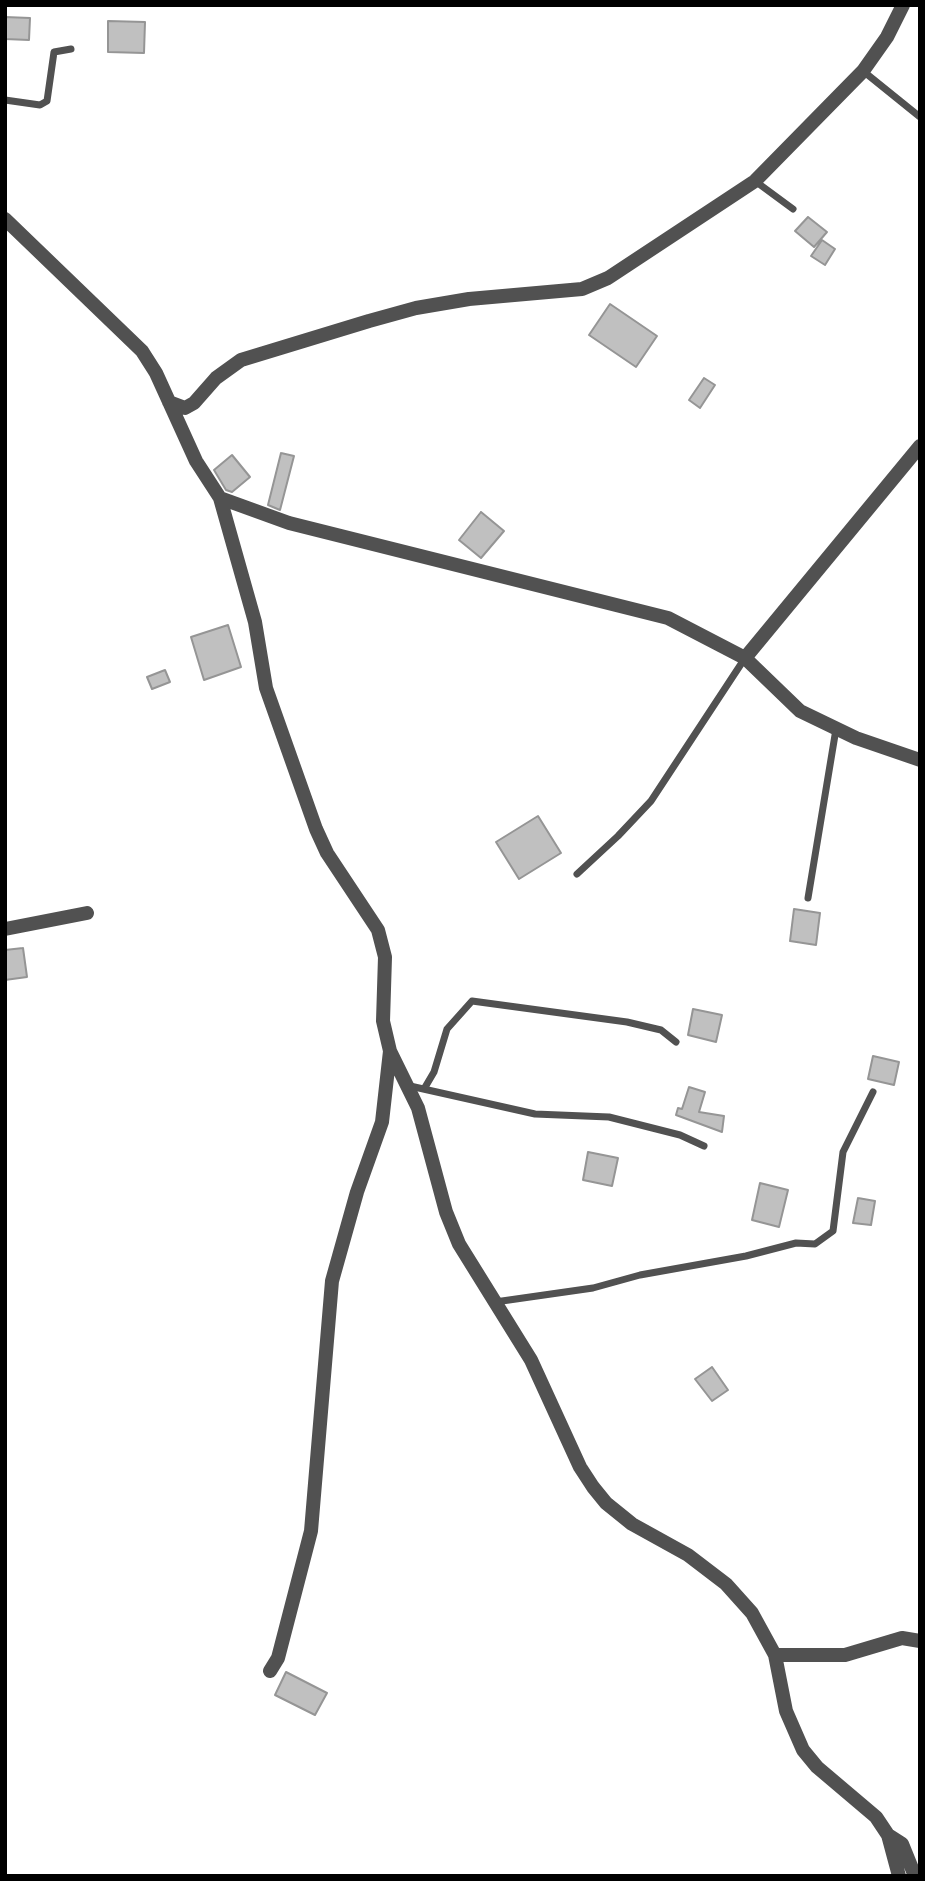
<!DOCTYPE html>
<html>
<head>
<meta charset="utf-8">
<style>
  body { margin:0 }
  #map { position:relative; width:925px; height:1881px; overflow:hidden; background:#fff; font-family:"Varela Round",sans-serif }
  canvas { display:block }
  .frame { position:absolute; inset:0; border:7px solid #000; pointer-events:none }
</style>
</head>
<body>
<div id="map">
<canvas width="925" height="1881"></canvas>
<div class="frame"></div>
</div>
<script>
const c = document.querySelector('canvas').getContext('2d');
c.lineJoin = 'round';
function fill(path, color) { c.fillStyle = color; c.fill(path, 'evenodd'); }
const poly = rows => new Path2D(rows.map(r => 'M' + r).join(''));
function trace(path, color, width, dash) { c.strokeStyle = color; c.lineWidth = width; c.lineCap = dash ? 'butt' : 'round'; c.setLineDash(dash || []); c.stroke(path); }
const building = poly([
  [5,17,30,18,29,40,5,39,5,17],
  [108,21,145,22,144,53,108,52,108,21],
  [808,217,827,232,814,247,795,231,808,217],
  [822,240,835,249,825,265,811,256,822,240],
  [610,304,657,336,636,367,589,335,610,304],
  [704,378,715,385,700,408,689,400,704,378],
  [281,453,294,456,280,510,268,505,281,453],
  [232,455,250,477,232,492,226,490,214,470,232,455],
  [481,512,504,531,481,558,459,540,481,512],
  [228,625,241,667,204,680,191,637,228,625],
  [165,670,170,682,152,689,147,677,165,670],
  [538,816,561,853,519,879,496,842,538,816],
  [794,909,820,913,816,945,790,941,794,909],
  [23,948,27,977,5,980,5,950,23,948],
  [693,1009,722,1015,716,1042,688,1035,693,1009],
  [873,1056,899,1062,894,1085,868,1079,873,1056],
  [689,1087,705,1092,699,1112,724,1116,722,1132,676,1115,678,1108,682,1109,689,1087],
  [588,1152,618,1158,612,1186,583,1180,588,1152],
  [760,1183,788,1190,779,1227,752,1220,760,1183],
  [858,1198,875,1201,871,1225,853,1223,858,1198],
  [712,1367,728,1390,712,1401,695,1379,712,1367],
  [286,1672,327,1693,315,1715,275,1695,286,1672]
]);
const lane = poly([
  [863,71,920,117],
  [5,100,40,105,47,101,54,52,71,49],
  [755,181,793,209],
  [577,874,618,836,651,801,745,658],
  [808,898,836,729],
  [410,1086,535,1114,609,1117,680,1135,704,1146],
  [424,1089,434,1072,447,1029,472,1001,627,1022,661,1030,676,1042],
  [495,1302,593,1288,640,1275,746,1256,796,1243,815,1244,833,1231,843,1152,873,1092]
]);
const street = poly([
  [5,219,142,351,156,373,196,461,220,498,255,622,266,688,316,829,327,853,378,930,385,957,383,1021,390,1051,418,1108,446,1212,459,1244,531,1360,580,1467,593,1487,606,1503,632,1524,688,1555,726,1584,752,1613,775,1655,786,1711,803,1750,817,1767,876,1817,888,1835,899,1876],
  [169,402,185,408,194,403,216,378,241,360,369,321,416,308,469,299,582,289,608,278,755,181,863,71,887,37,903,5],
  [220,498,289,523,668,618,745,658,800,711,856,738,920,760],
  [745,658,920,446],
  [5,929,87,913],
  [775,1655,845,1655,902,1638,920,1641],
  [270,1671,278,1658,311,1531,332,1281,357,1192,382,1122,390,1051],
  [888,1835,902,1844,915,1876]
]);
fill(building, '#c0c0c0');
trace(building, '#959595', 2);
trace(lane, '#515151', 7);
trace(street, '#515151', 14);
</script>
</body>
</html>
